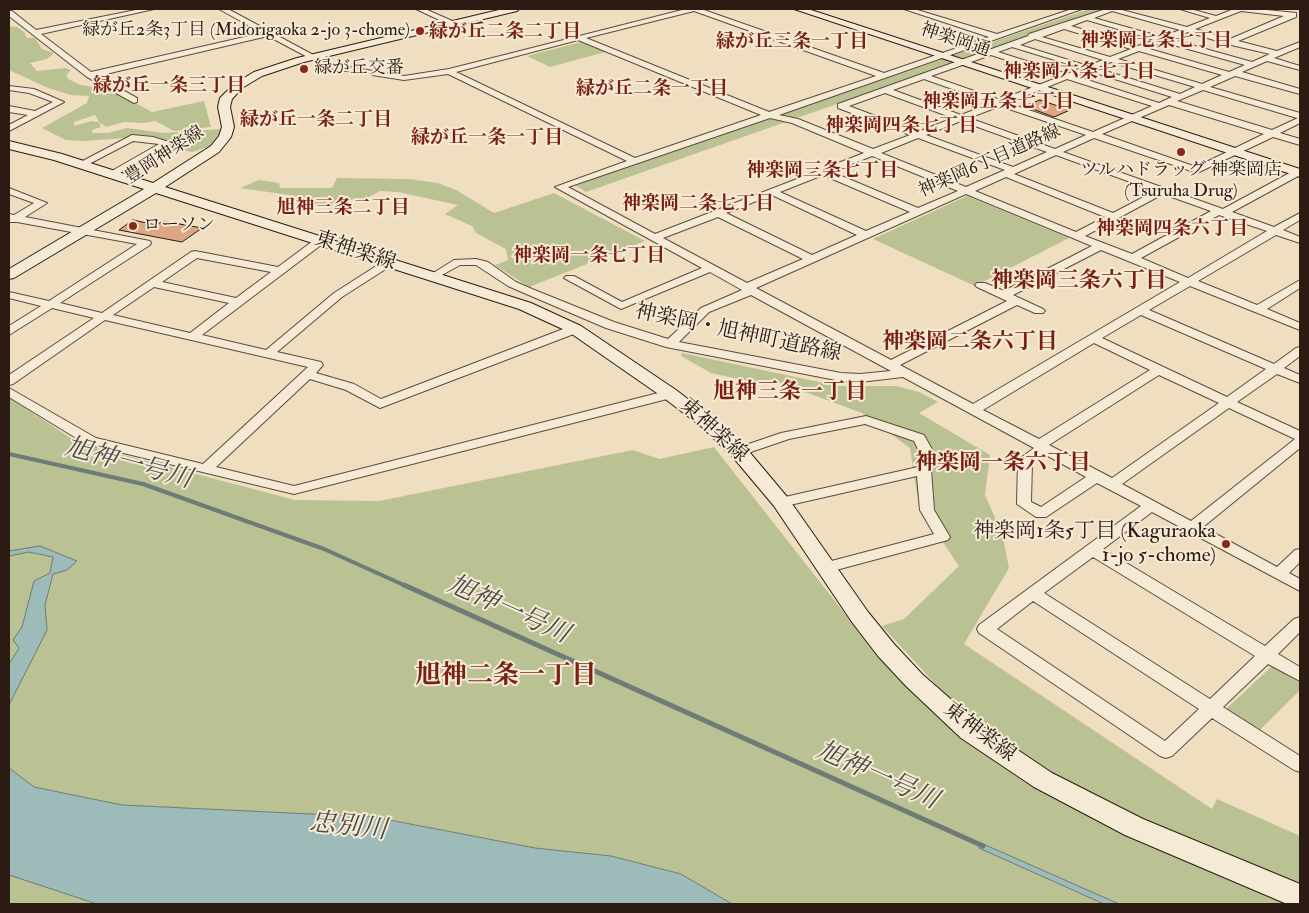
<!DOCTYPE html>
<html>
<head>
<meta charset="utf-8">
<style>
  body { margin:0 }
  #map { position:relative; width:1309px; height:913px; overflow:hidden; background:#f0dec0; font-family:"IM FELL Double Pica",serif }
  canvas { display:block }
  .frame { position:absolute; inset:0; border:10px solid #2b1b13; pointer-events:none }
</style>
</head>
<body>
<div id="map">
<canvas width="1309" height="913"></canvas>
<div class="frame"></div>
</div>
<script>
const c = document.querySelector('canvas').getContext('2d');
c.lineJoin = 'round';
function fill(path, color) { c.fillStyle = color; c.fill(path, 'evenodd'); }
const poly = rows => new Path2D(rows.map(r => 'M' + r).join(''));
function trace(path, color, width, dash) { c.strokeStyle = color; c.lineWidth = width; c.lineCap = dash ? 'butt' : 'round'; c.setLineDash(dash || []); c.stroke(path); }
function drawText(font, color, halo, rows, align = 'center') {
  c.font = font + ' "IM FELL Double Pica","Noto Serif JP",serif'; c.lineWidth = 4; c.setLineDash([]); c.textBaseline = 'middle'; c.strokeStyle = halo; c.fillStyle = color; for (const [text, x, y, turn = 0] of rows) {
    c.save(); c.translate(x, y); c.rotate((+turn || 0) * Math.PI / 180); c.textAlign = isNaN(turn) ? turn : align; if (halo) c.strokeText(text, 0, 0); c.fillText(text, 0, 0); c.restore();
  }
}
const green = poly([
  [1089,9,1108,9,586,192,575,185],
  [9,26,17,27,24,32,27,38,35,38,42,49,54,53,47,59,30,63,37,71,65,68,71,70,66,76,70,80,81,85,100,88,104,91,97,85,101,84,152,112,204,101,211,127,174,131,155,121,144,123,124,122,106,127,99,122,95,115,74,122,74,126,91,121,99,122,101,127,92,130,92,133,108,133,127,128,164,133,220,129,219,138,211,146,192,152,176,149,179,146,155,139,125,138,84,141,66,140,42,128,87,103,89,96,71,95,48,88,9,70],
  [581,42,605,52,550,67,527,56],
  [337,178,409,179,438,183,456,190,494,213,554,193,645,241,529,287,495,265,508,260,506,249,476,233,472,226,445,214,458,205,398,192,380,191,367,198,355,198,334,209,302,205,317,199,240,188,259,180,279,183,280,188,332,188],
  [967,196,1069,238,975,286,873,239],
  [682,353,838,386,896,386,919,392,938,402,919,413,990,455,985,495,1002,533,1009,568,964,644,1212,809,1217,799,1300,836,1300,888,1142,823,1048,774,976,728,882,626,904,619,959,566,919,507,910,448,862,413,775,381,756,383,711,373,681,356],
  [9,397,78,443,295,500,379,501,633,450,659,459,714,447,860,633,905,683,1043,789,1226,879,1289,904,732,904,681,874,611,856,535,848,374,817,122,805,34,787,9,768],
  [1272,666,1300,683,1300,690,1259,731,1225,710],
  [9,875,25,879,97,904,9,904]
]);
const water = poly([
  [40,546,77,561,67,570,53,574,45,605,47,630,9,705,9,664,19,648,13,640,22,627,34,581,50,573,53,557,29,552,9,556,9,551,40,546],
  [9,768,34,787,122,805,374,817,535,848,611,856,681,874,732,904,97,904,9,875,9,768],
  [981,843,1119,904,1104,904,979,848,981,843]
]);
const streamFar1 = poly([
  [9,454,143,484,324,549,406,586]
]);
const stream = poly([
  [404,585,983,846]
]);
const building = poly([
  [1040,100,1070,110,1054,117,1024,106,1040,100],
  [133,220,156,225,163,221,202,228,182,242,119,230,133,220]
]);
const street = poly([
  [141,9,154,9,41,34,91,72,262,33,219,9,228,9,330,64,404,76,449,69,686,9,701,9,884,73,989,37,904,9,914,9,997,34,1072,9,1082,9,779,115,798,119,873,149,910,135,838,108,838,104,1028,36,1029,34,1106,9,1118,9,1187,27,1210,18,1180,9,1190,9,1216,16,1234,9,1257,9,1296,13,1296,17,1238,41,1277,51,1300,42,1300,47,1274,58,1300,66,1300,70,1267,61,1242,72,1300,89,1300,94,1235,76,1210,87,1300,113,1300,123,1280,133,1300,139,1300,145,1273,137,1197,173,1094,138,1063,152,1223,209,1295,170,1300,170,1300,175,1232,212,1274,227,1300,213,1300,220,1283,230,1300,237,1300,243,1276,235,1198,281,1257,305,1300,280,1300,288,1267,309,1300,323,1300,330,1190,286,1149,310,1274,364,1296,348,1300,347,1300,356,1284,368,1300,375,1300,383,1277,374,1237,402,1300,431,1300,448,1203,527,1277,567,1295,550,1300,549,1300,562,1289,573,1300,579,1300,591,1152,512,1103,549,1265,646,1294,619,1300,617,1300,632,1278,654,1300,667,1300,681,1268,664,1223,707,1300,756,1300,772,1294,770,1212,718,1172,756,1166,758,1160,756,979,633,977,629,979,625,1141,506,1097,483,1046,517,1036,517,1017,504,1018,460,1034,448,903,377,860,382,841,381,666,347,606,328,524,293,508,286,476,265,460,265,433,280,427,277,454,260,476,259,488,262,516,282,532,289,614,322,668,339,701,308,742,290,710,272,621,309,564,278,566,276,574,276,622,302,702,268,555,187,627,161,448,74,404,80,328,68,268,36,97,76,137,98,137,102,134,103,87,77,9,16,9,11,12,11,36,30,141,9],
  [694,11,876,76,769,112,586,38,694,11],
  [1112,11,1180,30,1162,37,1094,18,1112,11],
  [1241,11,1284,16,1230,39,1195,29,1241,11],
  [1087,20,1155,40,1138,46,1071,26,1087,20],
  [1064,29,1131,49,1110,57,1042,37,1064,29],
  [1188,32,1227,44,1270,54,1252,62,1170,39,1188,32],
  [1035,39,1103,60,1088,66,1020,45,1035,39],
  [578,40,761,115,635,158,456,72,578,40],
  [1163,42,1245,65,1229,72,1146,48,1163,42],
  [1012,47,1081,68,1067,74,998,52,1012,47],
  [1139,51,1222,75,1202,84,1118,59,1139,51],
  [991,55,1059,77,1000,100,931,76,991,55],
  [1111,62,1195,87,1180,94,1096,68,1111,62],
  [1089,71,1172,97,1159,103,1075,76,1089,71],
  [924,79,992,103,961,115,893,90,924,79],
  [1067,79,1152,106,1093,132,1008,103,1067,79],
  [1203,90,1297,118,1298,118,1272,130,1177,101,1203,90],
  [885,93,953,118,918,132,849,106,885,93],
  [1169,105,1264,134,1196,167,1102,134,1169,105],
  [1000,106,1086,135,1055,149,969,118,1000,106],
  [770,118,792,123,864,153,655,234,568,187,770,118],
  [961,121,1047,152,1013,167,926,135,961,121],
  [918,138,1005,170,966,187,881,153,918,138],
  [1056,155,1155,191,1113,213,1014,174,1056,155],
  [872,156,958,191,918,208,832,172,872,156],
  [823,175,910,212,866,231,780,192,823,175],
  [1006,177,1105,217,1076,232,975,191,1006,177],
  [966,194,1092,246,1004,291,985,283,977,283,975,285,977,287,1007,301,891,360,756,288,966,194],
  [1163,194,1211,211,1132,254,1085,236,1163,194],
  [772,195,857,235,812,255,726,213,772,195],
  [1219,215,1267,231,1188,278,1141,258,1219,215],
  [718,217,803,259,747,283,663,238,718,217],
  [1101,250,1180,282,973,404,900,365,1017,305,1035,313,1043,313,1045,311,1043,309,1013,295,1101,250],
  [751,295,891,371,860,374,841,373,679,342,709,312,751,295],
  [1141,315,1266,369,1227,397,1102,338,1141,315],
  [1094,343,1150,370,1039,439,983,410,1094,343],
  [1159,375,1219,403,1112,478,1049,445,1159,375],
  [1229,408,1295,439,1191,521,1122,484,1229,408],
  [1044,454,1086,477,1041,507,1031,502,1032,462,1044,454],
  [1093,557,1255,656,1210,699,1044,593,1093,557],
  [1033,601,1199,709,1165,741,997,629,1033,601],
  [416,9,425,9,457,23,450,25,416,9],
  [9,86,34,89,64,102,9,131,9,125,28,115,9,112,9,106,35,111,53,102,29,93,9,90,9,86],
  [132,135,153,137,172,143,113,177,108,174,110,172,159,144,133,141,85,166,79,166,77,164,132,135],
  [9,188,47,203,25,217,150,241,151,243,150,245,60,303,102,313,191,252,195,251,278,267,317,238,325,238,326,240,325,242,202,335,266,350,334,293,384,261,392,261,393,263,392,265,342,297,277,352,321,362,323,365,316,373,354,384,381,399,571,326,575,325,581,329,579,332,380,408,346,390,310,379,216,467,294,486,670,390,676,394,675,397,294,494,86,444,9,397,9,388,96,438,203,464,308,367,105,320,13,384,9,385,9,375,94,318,52,308,9,335,9,326,41,306,9,298,9,292,49,301,137,244,17,222,9,222,9,214,14,215,34,203,9,194,9,188],
  [197,258,271,272,236,298,162,282,197,258],
  [154,287,229,303,190,333,113,315,154,287],
  [866,416,924,435,934,453,931,470,934,510,950,537,948,540,825,573,820,572,817,568,820,564,934,534,920,510,917,476,781,507,776,505,774,502,776,499,918,467,920,453,914,441,865,424,789,439,739,456,732,452,734,449,781,433,866,416]
]);
const secondary = poly([
  [503,9,519,9,517,11,304,62,262,76,242,88,232,99,230,107,234,127,231,137,219,152,165,187,531,303,581,326,676,390,714,419,746,448,788,498,868,612,894,644,922,674,979,724,1052,773,1143,819,1300,884,1300,904,1287,904,1125,835,1034,787,961,738,906,686,878,656,852,622,774,506,732,456,702,427,664,398,569,332,519,309,156,193,14,278,9,279,9,269,144,189,54,160,9,149,9,141,62,154,153,183,211,146,219,136,222,127,218,107,220,98,234,84,254,72,297,58,503,9],
  [794,9,808,9,1300,169,1300,177,794,9]
]);
const markers = [
  [420,31,5,"#8f2418"],
  [304,69,5,"#8f2418"],
  [1181,152,5,"#8f2418"],
  [133,226,5,"#8f2418"],
  [1226,544,5,"#8f2418"]
];
const farPoinames = [
  ["緑が丘2条3丁目 (Midorigaoka 2-jo 3-chome)",410,31,"right"],
  ["緑が丘交番",314,69],
  ["ツルハドラッグ 神楽岡店",1181,171,"center"],
  ["(Tsuruha Drug)",1181,192,"center"],
  ["ローソン",143,226]
];
const farStreetnames = [
  ["神楽岡通",955,41,18],
  ["豊岡神楽線",165,156,-33],
  ["神楽岡6丁目道路線",990,162,-24]
];
const farNeighbourhoodnames = [
  ["緑が丘二条二丁目",505,33],
  ["神楽岡七条七丁目",1156,42],
  ["緑が丘三条一丁目",792,43],
  ["神楽岡六条七丁目",1079,73],
  ["緑が丘一条三丁目",169,87],
  ["緑が丘二条一丁目",652,90],
  ["神楽岡五条七丁目",998,103],
  ["緑が丘一条二丁目",316,121],
  ["神楽岡四条七丁目",901,127],
  ["緑が丘一条一丁目",487,139],
  ["神楽岡三条七丁目",822,172],
  ["神楽岡二条七丁目",698,205],
  ["旭神三条二丁目",343,209],
  ["神楽岡四条六丁目",1172,230],
  ["神楽岡一条七丁目",589,257]
];
const streetNames = [
  ["東神楽線",355,252,18],
  ["神楽岡・旭神町道路線",738,334,12],
  ["東神楽線",713,431,42],
  ["東神楽線",979,733,37]
];
const poiNames = [
  ["神楽岡1条5丁目 (Kaguraoka",1216,532],
  ["1-jo 5-chome)",1216,556]
];
const neighbourhoodNames = [
  ["神楽岡三条六丁目",1079,282],
  ["神楽岡二条六丁目",970,343],
  ["旭神三条一丁目",790,393],
  ["神楽岡一条六丁目",1003,464]
];
const nearWaternames = [
  ["旭神一号川",128,465,15],
  ["旭神一号川",508,611,24],
  ["旭神一号川",877,777,24],
  ["忠別川",348,828,6]
];
const nearNeighbourhoodnames = [
  ["旭神二条一丁目",506,677]
];
fill(green, '#bac192');
fill(water, '#9cbbb9');
trace(water, '#6f7b77', 1);
trace(streamFar1, '#6f7b77', 4);
trace(stream, '#6f7b77', 5);
fill(building, '#dca781');
trace(building, '#2b1b13', 1);
trace(street, '#5c4c3e', 2);
trace(secondary, '#2b1b13', 2);
fill(street, '#f5ead6');
fill(secondary, '#f5ead6');
for (const [x, y, r, color] of markers) { const dot = new Path2D(); dot.arc(x, y, r, 0, 2 * Math.PI); c.fillStyle = color; c.fill(dot); trace(dot, '#f5ead6', 2); }
drawText('18px', '#2b1b13', '#f5ead6', farPoinames, 'left');
drawText('18px', '#2b1b13', '#f5ead6', farStreetnames);
drawText('bold 19px', '#7a1f14', '#f5ead6', farNeighbourhoodnames);
drawText('21px', '#2b1b13', '#f5ead6', streetNames);
drawText('21px', '#2b1b13', '#f5ead6', poiNames, 'right');
drawText('bold 22px', '#7a1f14', '#f5ead6', neighbourhoodNames);
drawText('italic 26px', '#4d4b45', '#f5ead6', nearWaternames);
drawText('bold 26px', '#7a1f14', '#f5ead6', nearNeighbourhoodnames);
</script>
</body>
</html>
